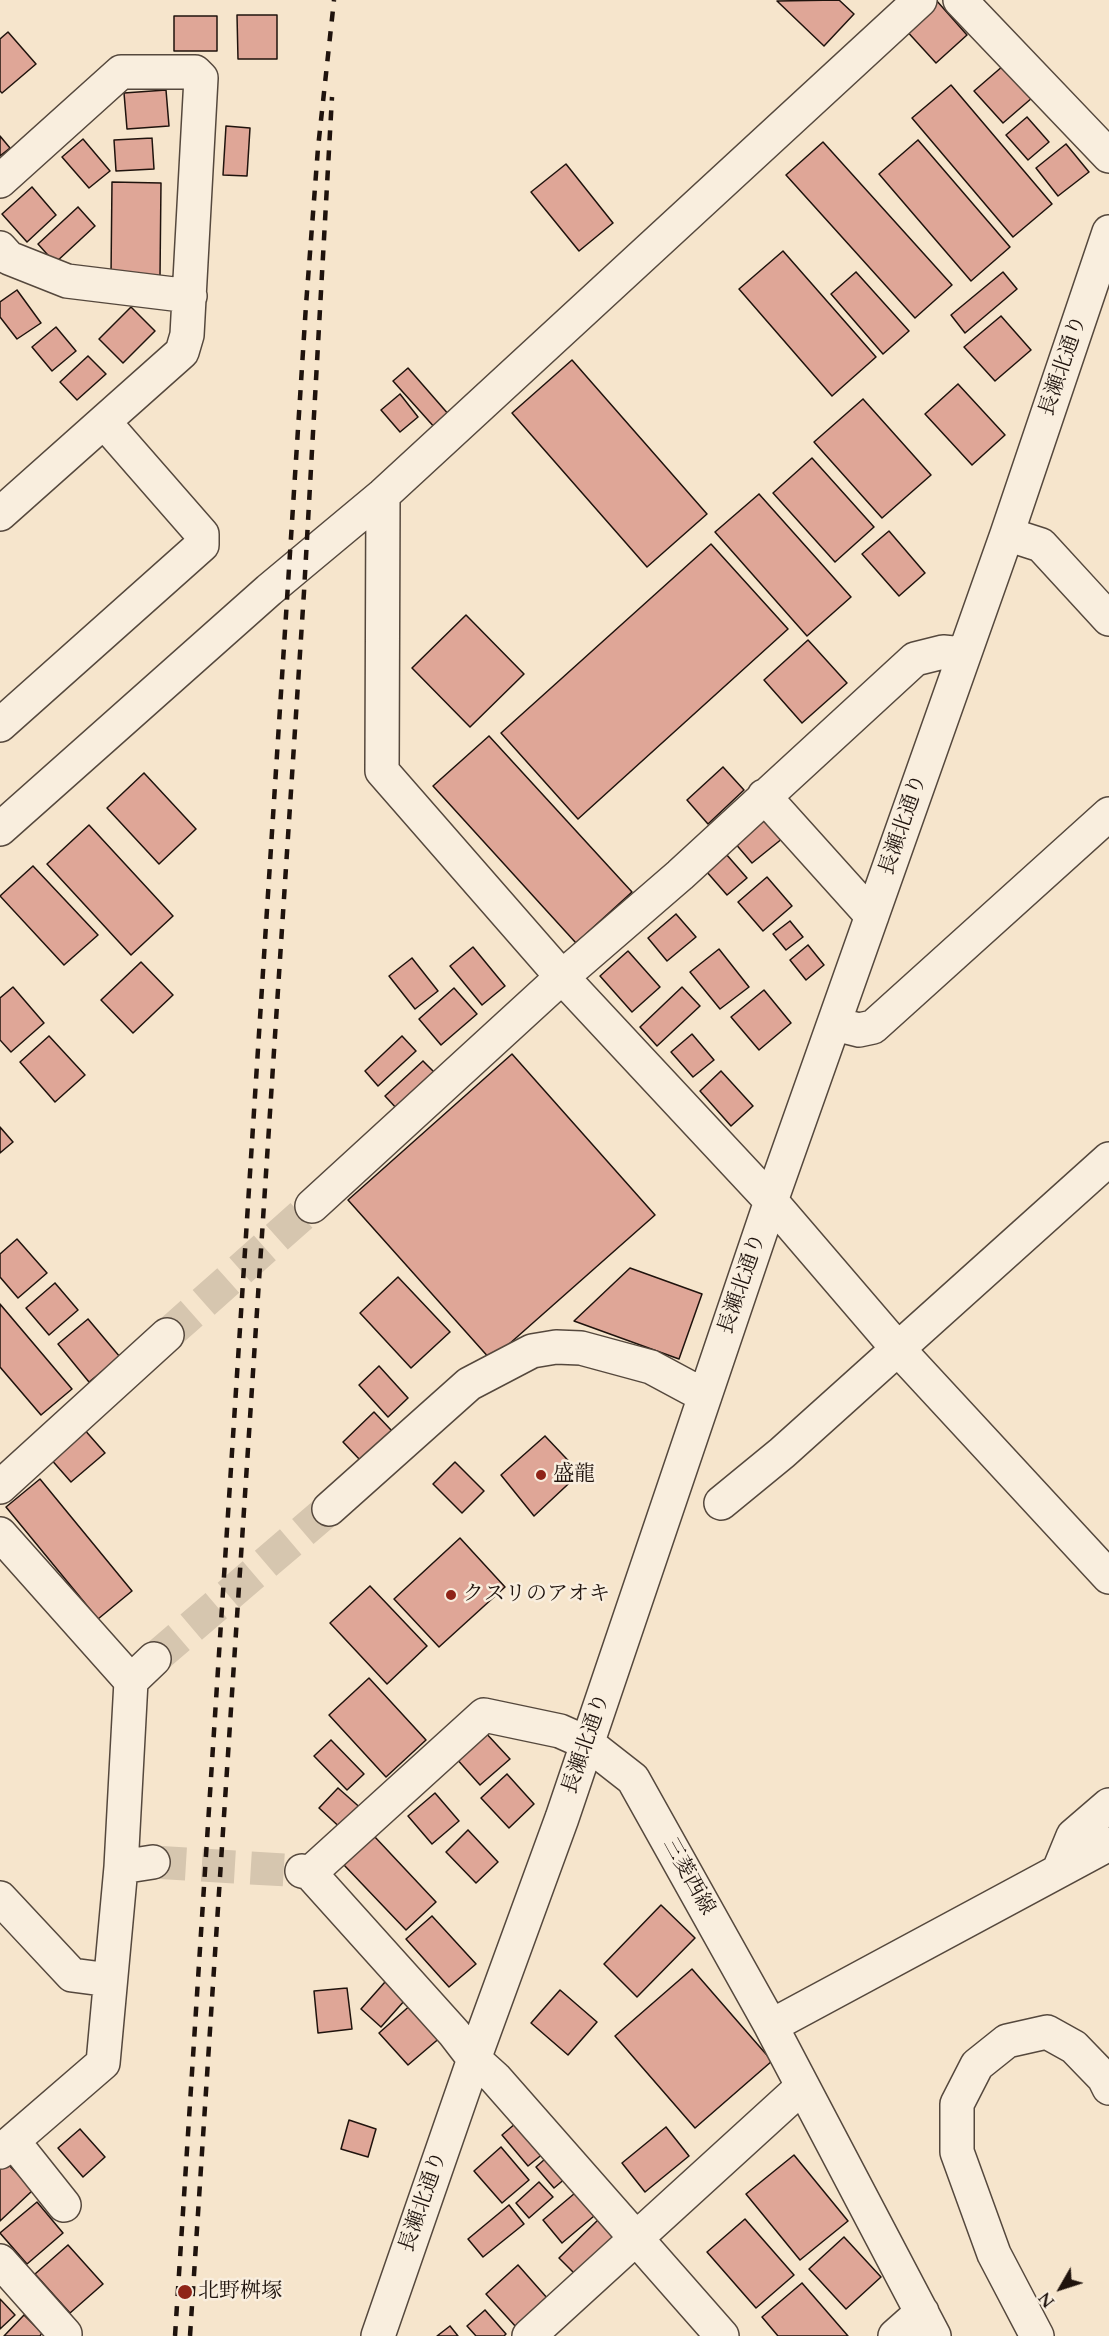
<!DOCTYPE html>
<html>
<head>
<meta charset="utf-8">
<style>
  body { margin:0 }
  #map { position:relative; width:1109px; height:2336px; overflow:hidden; background:#f6e5cc; font-family:Cardo,serif }
  canvas { display:block }
  .north { position:absolute; left:1031px; top:2258px; width:60px; height:60px; -webkit-text-stroke:4px #f9eede; paint-order:stroke; rotate:231deg; font-size:16px; font-weight:700; line-height:24px; text-align:center; color:#1f130d }
  .north::after { content:''; display:block; margin:auto; width:21px; height:27px; background:#1f130d; clip-path:polygon(50% 0,100% 100%,50% 72%,0 100%) }
</style>
</head>
<body>
<div id="map">
<canvas width="1109" height="2336"></canvas>
<div class="north">N</div>
</div>
<script>
const c = document.querySelector('canvas').getContext('2d');
c.lineJoin = 'round';
function fill(path, color) { c.fillStyle = color; c.fill(path, 'evenodd'); }
const poly = rows => new Path2D(rows.map(r => 'M' + r).join(''));
function trace(path, color, width, dash) { c.strokeStyle = color; c.lineWidth = width; c.lineCap = dash ? 'butt' : 'round'; c.setLineDash(dash || []); c.stroke(path); }
function drawText(font, color, halo, rows, align = 'center') {
  c.font = font + ' Cardo,"Noto Serif JP",serif'; c.lineWidth = 5; c.setLineDash([]); c.textBaseline = 'middle'; c.strokeStyle = halo; c.fillStyle = color; for (const [text, x, y, turn = 0] of rows) {
    c.save(); c.translate(x, y); c.rotate((+turn || 0) * Math.PI / 180); c.textAlign = isNaN(turn) ? turn : align; if (halo) c.strokeText(text, 0, 0); c.fillText(text, 0, 0); c.restore();
  }
}
const building = poly([
  [839,0,854,14,824,46,777,1,839,0],
  [936,0,967,35,936,63,904,28,936,0],
  [237,15,277,15,277,59,238,59,237,15],
  [174,16,217,16,217,51,174,51,174,16],
  [8,32,36,64,2,93,0,91,0,39,8,32],
  [1011,59,1040,91,1003,123,974,91,1011,59],
  [951,85,1052,204,1013,237,912,118,951,85],
  [166,90,169,126,127,129,124,93,166,90],
  [1027,117,1049,142,1028,160,1006,135,1027,117],
  [226,126,250,128,247,176,223,175,226,126],
  [0,136,10,148,0,156,0,136],
  [152,138,154,169,116,171,114,140,152,138],
  [83,139,110,171,89,188,62,157,83,139],
  [918,140,1010,247,971,281,879,174,918,140],
  [823,142,952,285,915,318,786,175,823,142],
  [1066,144,1089,172,1058,196,1036,168,1066,144],
  [566,164,613,223,579,251,531,192,566,164],
  [112,182,161,183,160,276,111,275,112,182],
  [32,187,56,215,27,242,2,214,32,187],
  [78,207,95,226,55,263,38,244,78,207],
  [783,251,876,357,832,396,739,289,783,251],
  [856,272,909,331,883,354,831,294,856,272],
  [1003,272,1017,289,965,333,951,315,1003,272],
  [17,290,41,323,17,339,0,317,0,302,17,290],
  [131,307,155,331,123,363,99,339,131,307],
  [1001,316,1031,350,995,381,964,347,1001,316],
  [56,327,76,351,52,371,32,347,56,327],
  [88,356,106,374,77,400,60,382,88,356],
  [572,360,707,514,647,567,512,413,572,360],
  [408,368,450,416,436,429,393,381,408,368],
  [958,384,1005,435,972,465,925,414,958,384],
  [400,394,418,417,400,432,381,410,400,394],
  [863,399,931,475,882,518,814,442,863,399],
  [812,458,874,527,835,562,773,493,812,458],
  [759,494,851,597,807,636,715,532,759,494],
  [889,531,925,573,899,596,862,554,889,531],
  [711,544,788,629,578,819,501,733,711,544],
  [466,615,524,674,470,727,412,668,466,615],
  [808,640,847,683,802,723,764,680,808,640],
  [489,736,632,892,576,943,433,786,489,736],
  [723,767,744,790,708,824,687,800,723,767],
  [144,773,196,829,159,864,107,808,144,773],
  [765,816,783,838,752,863,734,842,765,816],
  [89,825,173,916,131,955,47,864,89,825],
  [726,854,747,878,727,895,706,871,726,854],
  [33,866,98,935,64,965,0,896,33,866],
  [767,877,792,906,763,931,738,902,767,877],
  [676,914,696,937,667,961,648,938,676,914],
  [790,921,803,937,786,950,773,934,790,921],
  [808,945,824,965,806,980,790,960,808,945],
  [473,947,505,986,482,1005,450,966,473,947],
  [719,949,749,987,720,1009,690,972,719,949],
  [628,951,660,987,632,1012,600,976,628,951],
  [412,958,438,991,415,1009,389,976,412,958],
  [141,962,173,995,133,1033,101,1000,141,962],
  [13,987,44,1023,11,1052,0,1040,0,998,13,987],
  [682,987,700,1006,657,1046,640,1027,682,987],
  [454,988,477,1014,441,1045,419,1019,454,988],
  [764,990,791,1023,759,1050,731,1017,764,990],
  [692,1034,714,1060,693,1077,671,1052,692,1034],
  [49,1036,85,1075,55,1102,20,1062,49,1036],
  [402,1036,416,1051,378,1086,365,1071,402,1036],
  [512,1054,655,1215,491,1360,348,1200,512,1054],
  [423,1061,436,1074,398,1110,385,1096,423,1061],
  [721,1071,753,1106,731,1126,700,1091,721,1071],
  [0,1127,13,1142,0,1153,0,1127],
  [17,1239,47,1273,18,1298,0,1277,0,1254,17,1239],
  [630,1268,702,1294,679,1359,574,1321,630,1268],
  [398,1277,450,1332,411,1368,360,1313,398,1277],
  [55,1283,78,1310,49,1335,26,1308,55,1283],
  [0,1304,72,1389,41,1415,0,1367,0,1304],
  [88,1319,120,1357,89,1382,58,1344,88,1319],
  [379,1366,408,1398,388,1417,359,1385,379,1366],
  [374,1412,392,1431,361,1461,343,1442,374,1412],
  [83,1428,105,1453,71,1482,49,1457,83,1428],
  [545,1436,580,1473,534,1516,501,1475,545,1436],
  [455,1462,484,1491,462,1513,433,1484,455,1462],
  [40,1479,132,1591,98,1619,6,1507,40,1479],
  [460,1538,505,1587,439,1647,394,1599,460,1538],
  [370,1586,427,1646,387,1684,330,1623,370,1586],
  [369,1678,426,1740,386,1777,329,1715,369,1678],
  [484,1731,510,1759,480,1785,455,1757,484,1731],
  [331,1740,364,1774,347,1790,314,1756,331,1740],
  [507,1774,534,1804,509,1828,481,1798,507,1774],
  [338,1788,364,1811,345,1832,319,1808,338,1788],
  [435,1793,459,1821,432,1844,408,1816,435,1793],
  [468,1830,498,1862,476,1883,446,1852,468,1830],
  [374,1836,436,1902,406,1930,344,1865,374,1836],
  [661,1905,695,1938,637,1997,604,1964,661,1905],
  [432,1916,476,1964,449,1987,406,1939,432,1916],
  [692,1969,772,2061,695,2128,615,2036,692,1969],
  [393,1973,413,1991,381,2027,361,2009,393,1973],
  [347,1988,352,2029,318,2033,314,1991,347,1988],
  [560,1990,597,2022,568,2055,531,2023,560,1990],
  [413,2003,442,2036,408,2065,379,2033,413,2003],
  [523,2117,550,2148,528,2166,502,2135,523,2117],
  [349,2120,376,2129,368,2157,341,2149,349,2120],
  [666,2127,689,2156,645,2192,622,2163,666,2127],
  [80,2129,105,2157,83,2177,58,2148,80,2129],
  [501,2147,529,2180,502,2203,474,2171,501,2147],
  [554,2151,573,2172,554,2188,536,2167,554,2151],
  [794,2155,848,2221,800,2260,746,2194,794,2155],
  [4,2160,33,2190,0,2221,0,2163,4,2160],
  [539,2182,553,2197,529,2218,516,2203,539,2182],
  [581,2188,600,2211,562,2243,543,2220,581,2188],
  [37,2202,63,2233,27,2264,0,2233,37,2202],
  [509,2205,524,2224,483,2257,468,2239,509,2205],
  [600,2218,620,2237,578,2277,559,2258,600,2218],
  [745,2219,794,2275,756,2308,707,2252,745,2219],
  [844,2237,881,2277,846,2309,809,2269,844,2237],
  [68,2245,103,2284,70,2313,35,2274,68,2245],
  [518,2265,548,2299,517,2328,486,2294,518,2265],
  [802,2283,848,2336,778,2336,762,2317,802,2283],
  [0,2299,15,2315,0,2329,0,2299],
  [485,2310,506,2334,504,2336,476,2336,467,2326,485,2310],
  [24,2315,42,2333,40,2336,4,2336,24,2315],
  [450,2326,458,2336,437,2336,450,2326]
]);
const minorTunnel = poly([
  [167,1335,312,1206],
  [154,1659,329,1509],
  [153,1862,302,1871]
]);
const minor = poly([
  [960,0,1109,156],
  [0,181,121,72,195,72,201,78,187,335,182,352,0,514],
  [0,248,9,258,67,281,190,296],
  [383,495,382,771,562,977,771,1201,898,1349,1109,1577],
  [1007,534,1041,545,1109,619],
  [0,725,202,545,202,534,105,423],
  [764,796,872,916],
  [0,829,269,590,383,495,920,0],
  [835,1024,859,1030,873,1027,1109,814],
  [312,1206,562,977,680,875,915,659,943,652,964,654],
  [0,1487,167,1335],
  [721,1503,782,1453,1109,1159],
  [329,1509,469,1384,532,1351,556,1347,581,1348,651,1367,705,1396],
  [0,1534,131,1681],
  [153,1862,121,1867,131,1681,154,1659],
  [1059,1870,1073,1836,1109,1805],
  [302,1871,310,1873,454,2033,474,2059,495,2078,722,2336],
  [310,1873,484,1715,560,1731,587,1743,633,1779,771,2026,934,2336],
  [0,1898,72,1975,110,1980],
  [771,2026,1109,1844],
  [13,2141,64,2205],
  [0,2152,103,2063,121,1867],
  [0,2261,65,2334],
  [378,2336,474,2059,562,1818,771,1201,1007,534,1109,232],
  [529,2336,802,2087],
  [895,2336,922,2312],
  [1037,2336,994,2254,957,2152,957,2104,977,2065,1007,2041,1047,2032,1074,2047,1104,2078,1109,2088]
]);
const rail = poly([
  [175,2336,306,305,318,148,334,0],
  [190,2336,304,592,332,97]
]);
const markers = [
  [541,1475,6,"#8f2418"],
  [451,1595,6,"#8f2418"],
  [185,2292,8,"#8f2418"]
];
const streetNames = [
  ["長瀬北通り",1064,366,-71],
  ["長瀬北通り",904,825,-71],
  ["長瀬北通り",743,1284,-71],
  ["長瀬北通り",587,1744,-71],
  ["三菱西線",688,1877,61],
  ["長瀬北通り",424,2202,-71]
];
const poiNames = [
  ["盛龍",553,1475],
  ["クスリのアオキ",463,1595],
  ["北野桝塚",198,2292]
];
fill(building, '#dfa697');
trace(building, '#1f130d', 1.5);
trace(minorTunnel, '#d6c6af', 33, [33, 16]);
trace(minor, '#55483d', 36);
trace(minor, '#f9eede', 33);
trace(rail, '#1f130d', 4.5, [10, 10]);
for (const [x, y, r, color] of markers) { const dot = new Path2D(); dot.arc(x, y, r, 0, 2 * Math.PI); c.fillStyle = color; c.fill(dot); trace(dot, '#f9eede', 2); }
drawText('21px', '#1f130d', '#f9eede', streetNames);
drawText('21px', '#1f130d', '#f9eede', poiNames, 'left');
</script>
</body>
</html>
